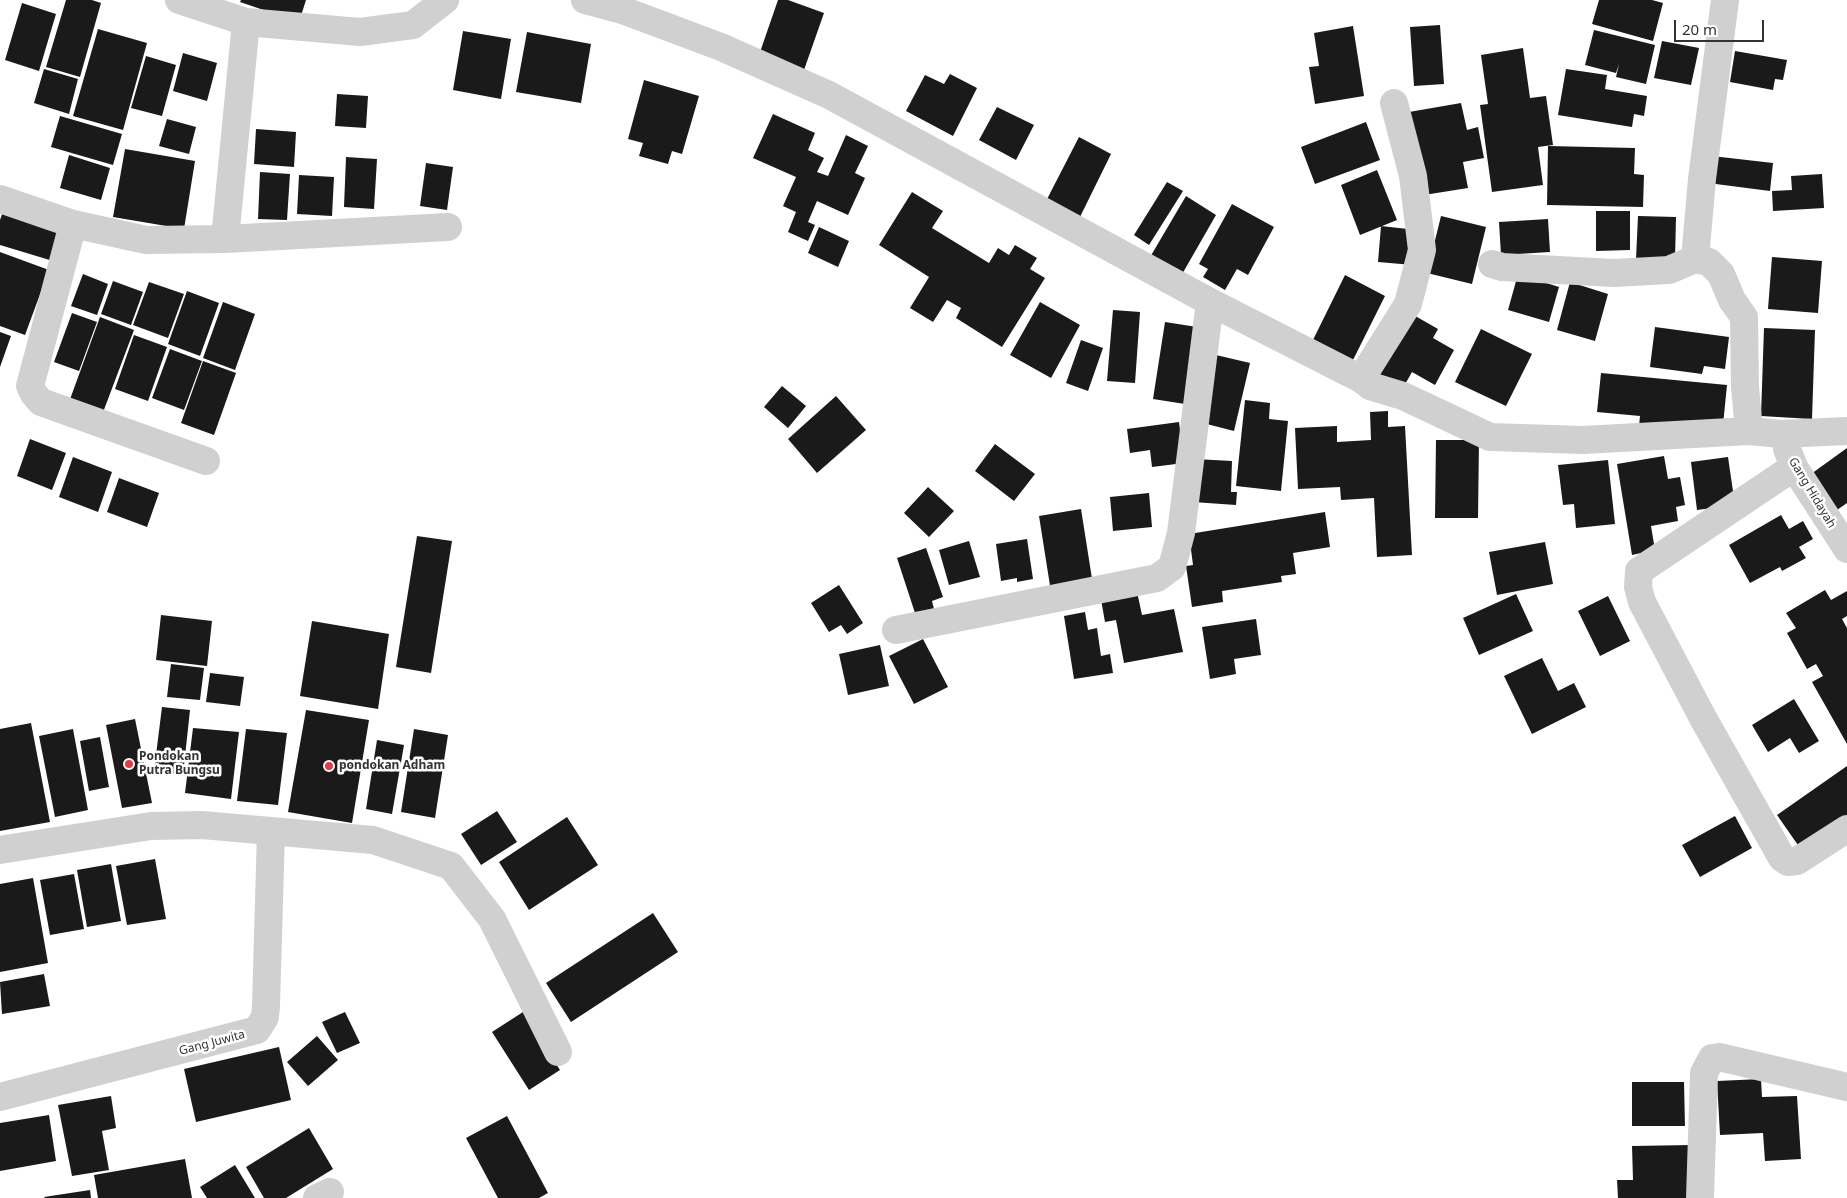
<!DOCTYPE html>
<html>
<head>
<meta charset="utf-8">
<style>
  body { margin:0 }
  #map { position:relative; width:1847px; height:1198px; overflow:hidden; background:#fff; font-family:"Noto Sans",sans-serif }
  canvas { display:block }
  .scale { position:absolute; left:1674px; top:20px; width:90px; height:22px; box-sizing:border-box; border:2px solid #333; border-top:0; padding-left:6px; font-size:15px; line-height:18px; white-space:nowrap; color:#333; -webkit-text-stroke:4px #fff; paint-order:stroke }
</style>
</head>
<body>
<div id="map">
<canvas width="1847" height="1198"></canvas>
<div class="scale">20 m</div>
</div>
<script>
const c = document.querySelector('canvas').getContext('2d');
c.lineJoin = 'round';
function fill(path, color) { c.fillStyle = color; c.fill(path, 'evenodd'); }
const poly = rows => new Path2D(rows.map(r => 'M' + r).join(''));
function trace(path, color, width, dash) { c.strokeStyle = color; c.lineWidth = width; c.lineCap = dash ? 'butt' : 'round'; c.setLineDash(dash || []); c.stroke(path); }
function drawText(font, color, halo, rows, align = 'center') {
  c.font = font + ' "Noto Sans",sans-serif'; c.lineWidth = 5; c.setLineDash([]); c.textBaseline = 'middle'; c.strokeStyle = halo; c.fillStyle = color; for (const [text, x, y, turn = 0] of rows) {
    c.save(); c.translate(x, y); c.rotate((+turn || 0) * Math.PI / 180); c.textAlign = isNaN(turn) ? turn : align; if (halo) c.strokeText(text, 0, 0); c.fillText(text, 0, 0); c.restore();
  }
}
const building = poly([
  [66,0,92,0,101,3,80,77,46,67],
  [241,0,306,0,299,22,240,2],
  [778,0,788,0,824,13,804,70,759,55],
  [1599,0,1652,0,1663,3,1653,41,1592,24],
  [22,3,56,14,39,71,5,60],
  [1440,25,1444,84,1414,86,1410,27],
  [1353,26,1364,96,1315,104,1309,67,1319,66,1314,33],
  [98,29,147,43,123,130,73,116],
  [1594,30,1655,45,1646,84,1616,77,1619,64,1616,73,1585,65],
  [463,31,511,39,501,99,453,90],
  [527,32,591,44,581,103,516,92],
  [1662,41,1699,48,1691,85,1654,78],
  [1523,48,1530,98,1546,96,1553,145,1538,147,1543,185,1492,192,1480,105,1488,104,1481,55],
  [1735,51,1787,60,1783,80,1775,79,1773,90,1730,82],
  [183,53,217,63,207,101,173,91],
  [146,56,176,65,162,116,131,108],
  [44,69,78,79,69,114,34,103],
  [1566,69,1607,75,1605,89,1647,96,1644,116,1634,114,1632,127,1558,115],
  [950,74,977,88,953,136,906,111,925,75,944,84],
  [644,80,699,96,682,154,672,151,668,164,639,156,643,143,628,139],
  [337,94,368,96,366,128,335,126],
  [1461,103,1467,130,1478,127,1484,158,1463,162,1468,188,1424,195,1409,112],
  [997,107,1034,125,1016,160,979,140],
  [773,114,815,133,808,150,824,158,817,172,828,176,846,135,868,146,855,173,865,178,848,215,817,201,808,222,815,225,808,241,788,232,796,212,783,206,796,177,753,158],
  [60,116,122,134,113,165,51,147],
  [167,119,196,127,189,154,159,146],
  [1366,122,1380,160,1315,184,1301,147],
  [256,129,296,132,294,167,254,164],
  [1079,137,1111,154,1078,221,1045,203],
  [1548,146,1635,148,1634,174,1644,175,1643,207,1547,205],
  [125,149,195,161,184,229,113,217],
  [69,155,110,168,101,200,60,188],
  [1712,156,1773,163,1770,191,1708,183],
  [346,157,377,159,374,209,344,207],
  [426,163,453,167,447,210,420,206],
  [1377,170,1397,220,1360,235,1341,185],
  [260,172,290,174,287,220,258,219],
  [1822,174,1824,208,1773,211,1772,191,1792,190,1791,176],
  [299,175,334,177,332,216,297,214],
  [1167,182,1183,191,1149,245,1134,235],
  [912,192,943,211,932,228,989,263,998,248,1009,255,1015,245,1037,258,1030,269,1045,278,1002,347,956,318,961,308,947,300,933,322,910,308,929,277,879,245],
  [1186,196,1216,215,1177,283,1146,264],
  [1232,204,1274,227,1248,275,1237,269,1225,290,1203,277,1208,269,1199,264],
  [3,211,62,229,53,261,0,245,0,220],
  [1596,211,1630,211,1630,250,1596,251],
  [1441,216,1486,227,1472,284,1427,273],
  [1638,216,1676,217,1675,260,1636,259],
  [1548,219,1550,252,1501,255,1499,222],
  [1381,226,1417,230,1413,265,1378,262],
  [819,227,849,241,838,267,808,253],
  [0,252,49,270,25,335,0,326],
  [1772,257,1822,261,1818,313,1768,309],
  [83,274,108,284,97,315,71,306],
  [1518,274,1559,287,1549,322,1508,310],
  [1345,275,1385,296,1351,364,1311,344],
  [113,281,143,292,131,325,101,314],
  [149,282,184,294,168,338,133,325],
  [1570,282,1608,294,1595,341,1557,330],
  [187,291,219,303,200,356,168,344],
  [223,302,255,314,235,370,203,358],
  [1040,302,1080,325,1051,378,1010,355],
  [1113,310,1140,312,1135,383,1107,381],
  [72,313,97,322,79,371,54,362],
  [1410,313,1438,329,1433,338,1454,350,1435,385,1412,372,1403,388,1377,373],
  [100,317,134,330,102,415,69,402],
  [1165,322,1197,327,1185,404,1153,399],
  [1655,327,1729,337,1725,369,1704,366,1702,374,1650,367],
  [1764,328,1815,330,1812,419,1761,416],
  [1481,329,1532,354,1506,406,1455,382],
  [0,332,11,336,0,367],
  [134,335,167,347,148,401,115,389],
  [1081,340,1103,348,1088,391,1066,383],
  [170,349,202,361,184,410,152,398],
  [1216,355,1250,363,1234,431,1199,422],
  [203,361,236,373,214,435,181,423],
  [1601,373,1727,385,1723,425,1639,426,1640,416,1597,412],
  [782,386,806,406,788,428,764,407],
  [836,396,866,430,817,473,788,439],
  [1245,400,1270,403,1269,419,1288,421,1281,491,1236,486],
  [1388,411,1388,427,1405,426,1412,555,1377,557,1374,498,1341,500,1340,487,1298,489,1295,428,1337,426,1337,442,1371,440,1370,412],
  [1179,422,1184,463,1152,467,1150,450,1130,453,1127,429],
  [30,439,66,453,52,490,17,476],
  [1436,440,1479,440,1478,518,1435,518],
  [995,444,1035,474,1014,501,975,471],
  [1847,448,1847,503,1837,510,1811,474],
  [1664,456,1668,479,1680,477,1685,505,1676,507,1678,521,1651,526,1655,550,1632,555,1617,464],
  [73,457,112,472,98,512,59,497],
  [1728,457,1735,505,1697,510,1691,462],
  [1195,459,1232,461,1231,492,1237,492,1236,505,1193,502],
  [1608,460,1615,524,1576,528,1574,504,1563,505,1558,465],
  [119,478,159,493,147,527,107,512],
  [928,487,954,511,929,537,904,513],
  [1149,493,1152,527,1113,531,1110,497],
  [1081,509,1093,585,1051,592,1039,516],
  [1325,512,1330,547,1293,553,1296,574,1281,576,1282,582,1222,591,1223,602,1192,607,1186,566,1193,565,1189,534],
  [1781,515,1789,529,1803,521,1813,539,1799,547,1806,558,1782,571,1780,567,1750,583,1729,545],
  [417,536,452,541,431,673,396,667],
  [1027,539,1033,579,1017,582,1017,578,1001,581,996,544],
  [969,541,980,577,949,585,939,550],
  [1545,542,1553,584,1497,595,1489,552],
  [926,548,943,597,932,601,934,609,916,616,897,558],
  [839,585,863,623,847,634,841,625,829,632,811,603],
  [1136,587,1142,615,1174,609,1183,652,1124,663,1116,620,1105,622,1100,594],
  [1825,590,1831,600,1847,591,1847,616,1842,619,1847,628,1847,744,1812,682,1823,676,1816,664,1807,669,1787,633,1796,628,1786,613],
  [1516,594,1533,631,1479,655,1463,618],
  [1608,596,1630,641,1600,656,1578,611],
  [1085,612,1088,630,1097,628,1101,656,1110,654,1113,673,1074,679,1064,616],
  [161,615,212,621,207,666,156,660],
  [1256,619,1261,655,1234,659,1236,674,1210,679,1202,627],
  [312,621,389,634,378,709,300,696],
  [923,639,948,687,914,704,889,656],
  [880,645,889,686,848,695,839,654],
  [1542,658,1558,691,1574,683,1586,707,1532,734,1504,676],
  [171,664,204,668,200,700,167,697],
  [210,673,244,677,240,706,206,702],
  [1794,699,1819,741,1799,753,1790,738,1768,752,1752,725],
  [162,707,190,710,183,775,154,771],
  [306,710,369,720,352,823,288,812],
  [135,719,152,803,122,808,106,725],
  [31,723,50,822,0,831,0,729],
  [193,728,239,732,231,799,185,793],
  [73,729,88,810,55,817,39,736],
  [246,729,287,733,278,805,237,801],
  [414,729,448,735,435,818,401,812],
  [100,737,109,787,89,791,80,741],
  [377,740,404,745,392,814,366,809],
  [1847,766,1847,815,1800,848,1777,815],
  [497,811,517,842,481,865,461,834],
  [1735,816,1752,848,1700,877,1682,845],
  [567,817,598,865,529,910,499,862],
  [155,859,166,919,127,925,116,866],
  [111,864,121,921,87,927,77,870],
  [74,874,84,929,50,935,40,880],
  [33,878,48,963,0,972,0,884],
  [653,913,678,952,571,1022,546,983],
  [44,974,50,1006,2,1014,0,982],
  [345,1012,360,1043,337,1053,322,1022],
  [523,1012,560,1070,529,1090,492,1032],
  [317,1036,338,1060,308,1086,287,1062],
  [279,1047,291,1100,196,1122,184,1069],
  [1761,1079,1762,1097,1797,1096,1801,1159,1765,1161,1763,1133,1720,1135,1717,1081],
  [1632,1082,1684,1082,1685,1126,1632,1126],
  [111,1096,116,1128,102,1131,109,1170,72,1176,58,1105],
  [49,1115,56,1161,0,1171,0,1123],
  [507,1116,548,1193,539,1198,498,1198,466,1138],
  [309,1128,333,1169,286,1198,264,1198,246,1167],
  [1691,1145,1693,1198,1618,1198,1617,1180,1633,1180,1632,1146],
  [185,1159,192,1198,98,1198,94,1175],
  [235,1165,255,1198,207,1198,200,1187],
  [90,1190,91,1198,45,1198,44,1197]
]);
const minor = poly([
  [179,0,246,22,360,32,413,25,445,0],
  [585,0,622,10,721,47,829,95,1210,302,1361,379,1370,386,1403,396,1490,437,1583,440,1749,431,1781,434,1847,431],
  [1725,0,1702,179,1695,259,1709,262,1721,274,1732,300,1744,317,1745,387,1749,431],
  [0,199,73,224,146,240,225,239,448,227],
  [73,224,30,386,34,394,41,402,206,461],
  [225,239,246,22],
  [1492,264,1502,267,1614,273,1669,270,1695,259],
  [1361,379,1408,304,1422,250,1413,176,1394,103],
  [1787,449,1794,467,1847,549],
  [1794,467,1639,571,1638,587,1642,602,1703,718,1782,858,1788,862,1797,861,1847,829],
  [896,630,1157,578,1172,567,1181,533,1210,302],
  [0,850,151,826,202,825,373,840,451,866,492,919,558,1052],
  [0,1097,257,1030,265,1017,266,1006,271,831],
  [317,1198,330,1192],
  [1700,1198,1704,1073,1712,1058,1719,1057,1847,1087]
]);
const markers = [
  [129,764,5,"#e63946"],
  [329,766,5,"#e63946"]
];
const streetNames = [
  ["Gang Hidayah",1812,493,59],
  ["Gang Juwita",212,1043,-15]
];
const poiNames = [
  ["Pondokan",139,757],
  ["Putra Bungsu",139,771],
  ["pondokan Adham",339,766]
];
fill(building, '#1a1a1a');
trace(minor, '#d0d0d0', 28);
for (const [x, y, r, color] of markers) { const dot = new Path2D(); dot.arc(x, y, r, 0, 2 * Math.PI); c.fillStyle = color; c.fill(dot); trace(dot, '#fff', 2); }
drawText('12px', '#333', '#fff', streetNames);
drawText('bold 12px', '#333', '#fff', poiNames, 'left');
</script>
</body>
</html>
